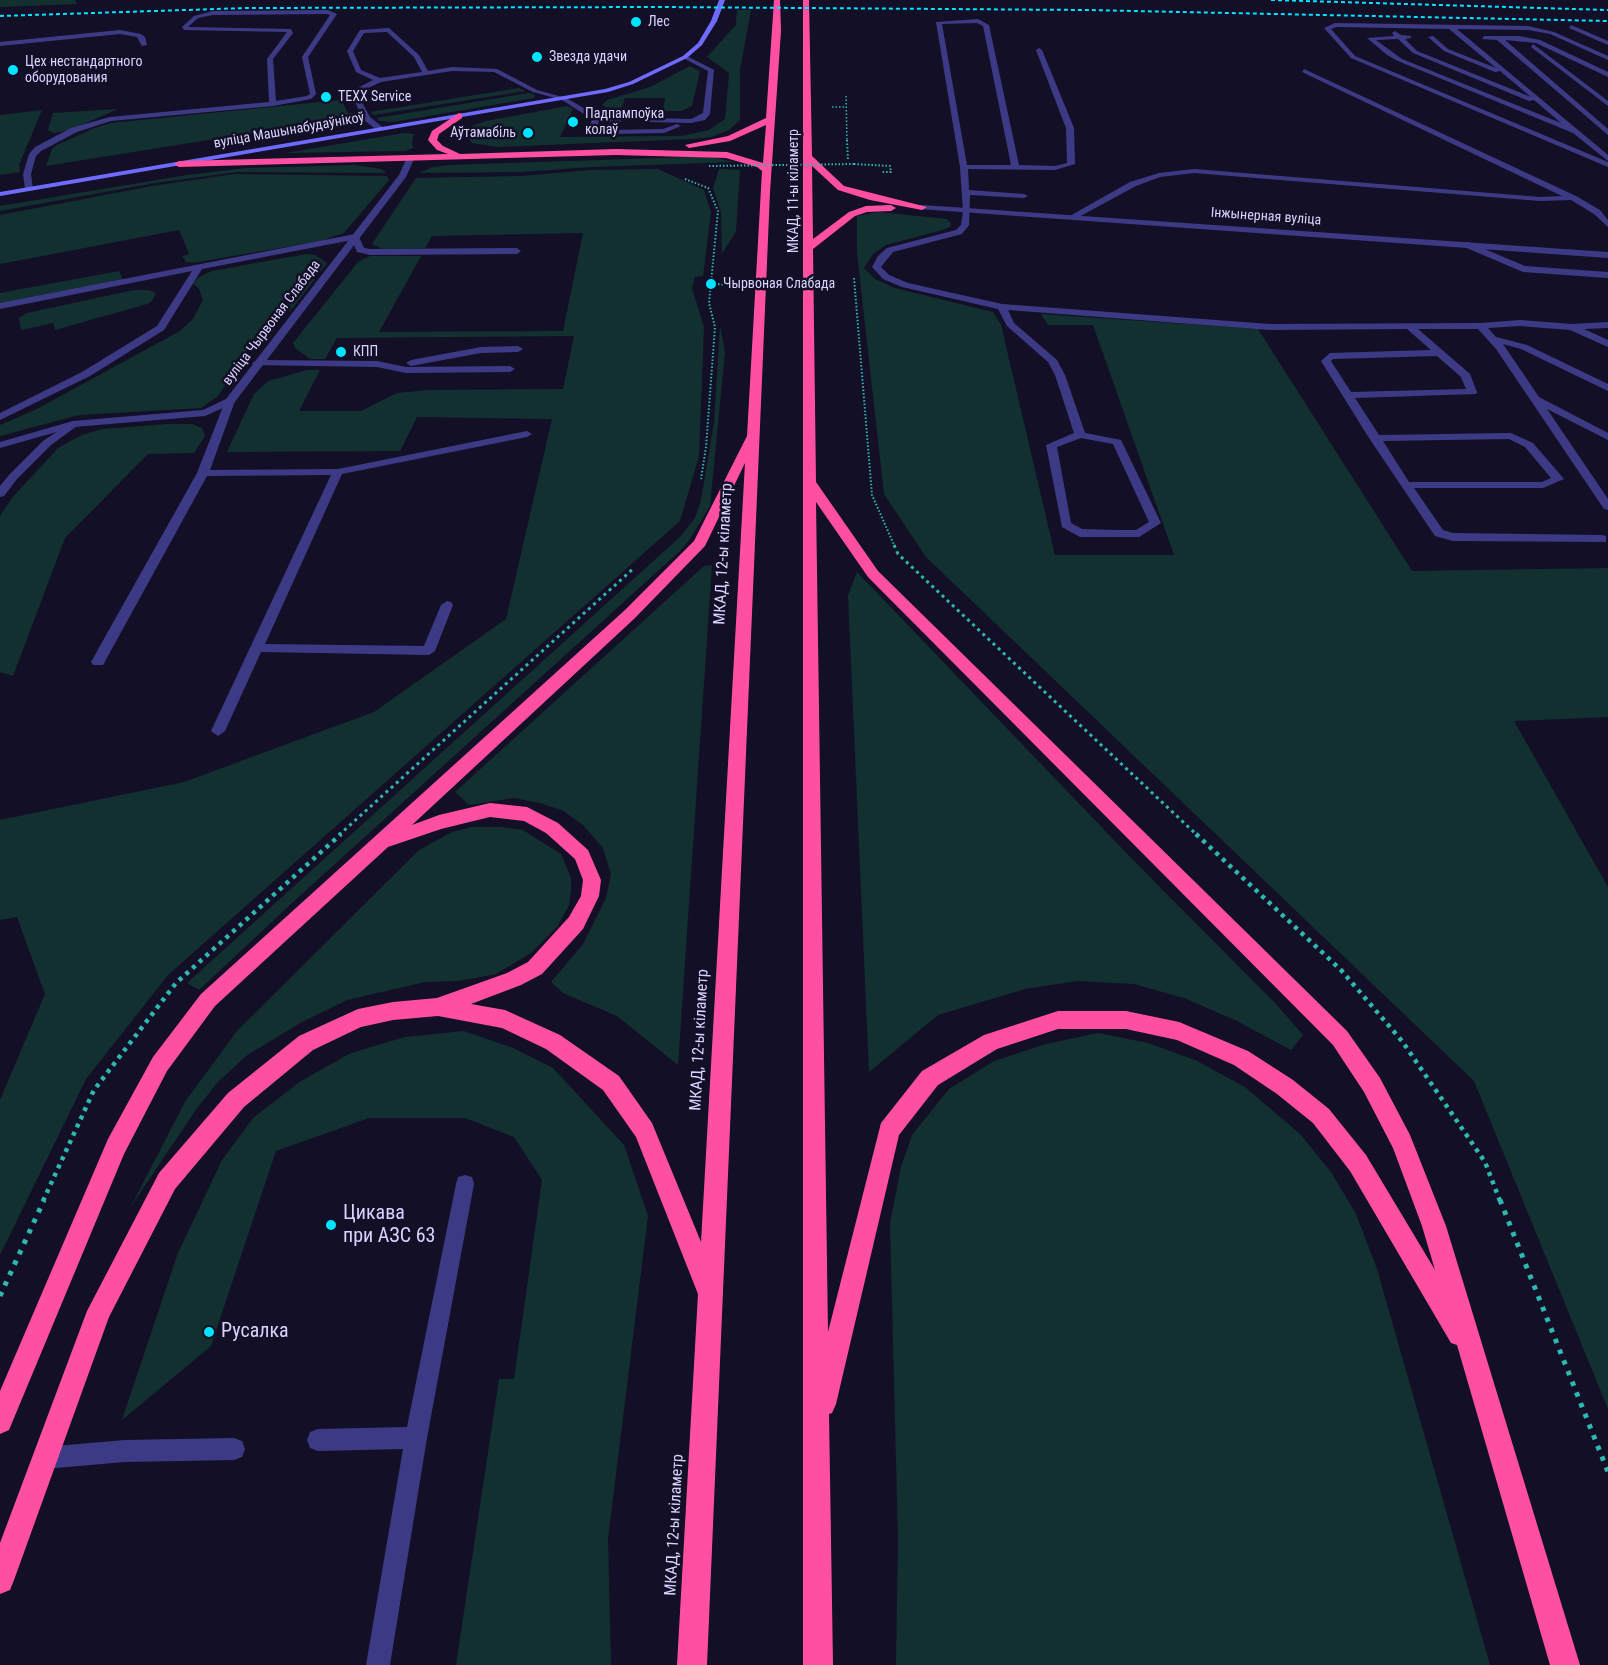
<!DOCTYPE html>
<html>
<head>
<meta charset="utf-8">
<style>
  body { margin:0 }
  canvas { display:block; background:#130f26 }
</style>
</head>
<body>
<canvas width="1608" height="1665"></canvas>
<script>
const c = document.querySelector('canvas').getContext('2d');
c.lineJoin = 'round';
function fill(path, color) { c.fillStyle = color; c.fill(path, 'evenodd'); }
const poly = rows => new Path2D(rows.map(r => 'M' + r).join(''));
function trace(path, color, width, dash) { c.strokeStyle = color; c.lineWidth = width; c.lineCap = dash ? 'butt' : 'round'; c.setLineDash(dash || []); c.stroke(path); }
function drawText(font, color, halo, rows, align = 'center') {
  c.font = font + ' "Roboto Condensed",sans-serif'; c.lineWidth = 5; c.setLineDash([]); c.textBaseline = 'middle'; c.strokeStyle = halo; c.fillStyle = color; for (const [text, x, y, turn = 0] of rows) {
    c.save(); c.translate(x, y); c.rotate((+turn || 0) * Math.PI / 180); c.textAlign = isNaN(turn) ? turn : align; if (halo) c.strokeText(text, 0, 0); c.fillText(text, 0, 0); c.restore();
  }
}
const green = poly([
  [0,0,75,0,77,4,0,7],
  [737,10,751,10,740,70,740,120,729,130,711,137,692,139,497,147,472,143,464,134,472,126,486,121,567,106,573,109,560,137,682,136,709,130,725,119,729,73,707,57,736,25],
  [690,66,700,71,692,106,681,111,663,111,665,98,625,98,621,110,610,110,602,105,607,100,650,87],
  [519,88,525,91,374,115,370,112],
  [529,93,535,95,534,98,393,122,379,121,377,118],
  [341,100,348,113,365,112,358,116,46,166,52,149,57,145,94,128,111,123],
  [118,109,70,130,53,133,48,130,53,113],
  [42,110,19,165,20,172,0,175,0,115],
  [404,133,414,134,412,141,413,148,405,151,286,153],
  [691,157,713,157,733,162,592,167,521,172,419,173,433,167,448,165],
  [355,165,381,169,386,173,237,172,155,183,0,211,0,206,187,175,246,168],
  [658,169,704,190,711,212,703,276,695,277,692,288,704,327,699,456,680,521,168,975,86,1079,0,1255,0,1100,45,994,17,917,0,920,0,820,184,782,374,712,506,619,552,419,417,417,400,451,227,452,254,394,268,381,307,370,320,370,299,411,361,411,397,393,429,390,563,389,574,336,337,338,325,359,310,359,295,348,293,343,358,262,370,256,421,256,379,332,563,331,583,233,432,236,425,248,382,249,372,244,416,178,521,176,592,170],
  [719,169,740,170,736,231,722,254,721,212,713,188],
  [235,174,387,176,389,180,344,233,320,241,193,263,186,262,182,256,189,254,179,230,0,264,0,215,152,186],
  [878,212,947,219,951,223,950,227,942,230,886,245,872,255,864,268,875,279,895,288,993,312,1001,325,1055,555,1174,555,1093,325,1048,325,1041,314,1258,329,1412,571,1608,568,1608,717,1514,721,1608,887,1608,1409,1474,1081,926,557,884,494,857,253,857,216],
  [306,254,315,255,327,263,292,309,265,326,218,396,201,408,79,415,0,436,0,425,35,410,180,331,193,319,203,300,199,289,193,283,199,277,212,271],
  [119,271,123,280,0,304,0,293],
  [134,290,148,290,156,293,152,301,147,304,55,330,53,323,21,330,19,318,27,313],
  [720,326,725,352,710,506,690,539,681,550,292,903,199,990,187,983,681,536,695,518,701,500,714,423],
  [168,424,192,424,202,428,205,436,194,453,148,454,65,538,13,676,0,672,0,516,12,498,58,448,82,435,102,429],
  [712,565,678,1065,617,1016,563,993,551,982,583,944,606,898,611,874,603,848,584,826,564,811,540,803,514,798,469,805,455,792,704,566],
  [857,572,1135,862,1275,1003,1303,1035,1291,1050,1235,1020,1184,998,1134,984,1077,981,1025,989,938,1015,869,1072,848,595],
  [472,827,501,827,523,830,561,854,571,878,571,890,569,905,557,927,531,953,496,974,459,981,425,982,347,1000,300,1023,246,1056,218,1082,197,1108,130,1208,185,1102,236,1032,419,850,452,832],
  [464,1031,513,1048,553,1068,624,1145,648,1216,608,1538,611,1665,456,1665,499,1379,514,1379,542,1180,514,1137,465,1118,369,1118,276,1151,211,1346,122,1420,178,1253,222,1160,253,1118,301,1081,351,1053,405,1037],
  [1098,1033,1148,1043,1195,1060,1245,1087,1300,1134,1331,1172,1356,1214,1377,1269,1490,1665,896,1665,898,1540,890,1223,901,1167,912,1135,949,1089,994,1061,1046,1044]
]);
const pathFar4 = poly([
  [846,96,847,141],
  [832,107,846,107]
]);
const pathFar3 = poly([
  [847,140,848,161],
  [854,164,890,166,891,172,882,172],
  [685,179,708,188,718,211,709,303,715,327,706,447,701,479],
  [854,278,872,495,895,547],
  [711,284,736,285]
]);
const pathFar2 = poly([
  [894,545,898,554,1197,835],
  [339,835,634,568]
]);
const pathFar1 = poly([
  [1196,834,1341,970,1402,1041,1485,1162,1500,1201],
  [43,1201,94,1090,176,983,341,834]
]);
const path = poly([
  [1500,1200,1608,1472],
  [0,1296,44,1200]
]);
const lane = poly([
  [328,10,337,14,308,57,316,94,311,99,273,106,111,121,77,132,41,151,36,156,31,174,33,189,29,191,25,189,23,174,29,154,35,147,71,128,110,117,269,102,267,59,287,32,184,30,182,27,194,16,213,11,328,10],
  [327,14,330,15,302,57,310,94,307,96,276,101,273,59,293,33,291,29,188,27,198,18,213,15,327,14],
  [978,19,989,25,1019,165,1055,166,1067,163,1066,128,1036,50,1039,48,1042,50,1074,128,1075,164,1055,170,968,169,969,190,1024,194,1028,196,1024,198,970,195,969,225,962,234,893,252,881,267,889,275,908,283,1002,304,1270,324,1481,323,1520,320,1572,324,1608,322,1608,328,1584,329,1608,340,1608,347,1570,330,1520,326,1488,328,1496,337,1527,345,1608,384,1608,391,1521,349,1503,344,1539,397,1608,433,1608,440,1547,409,1608,499,1608,510,1604,509,1496,349,1478,329,1418,329,1470,374,1477,392,1476,394,1355,398,1379,435,1511,433,1533,443,1564,479,1543,488,1414,488,1443,530,1453,533,1602,535,1606,536,1606,542,1453,541,1435,536,1369,438,1321,361,1330,353,1431,350,1407,329,1270,330,1008,310,1014,323,1057,360,1065,375,1085,433,1121,440,1161,523,1139,537,1080,537,1062,527,1046,445,1074,433,1055,375,1048,362,1007,326,998,309,902,287,883,279,872,267,878,256,887,248,956,230,961,225,963,211,960,167,936,22,978,19],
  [977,23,983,26,1011,165,967,165,942,24,977,23],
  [1437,356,1461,377,1466,389,1351,392,1331,361,1333,359,1437,356],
  [1081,438,1113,444,1149,522,1136,530,1116,530,1082,529,1071,523,1057,447,1081,438],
  [1509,439,1525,447,1551,478,1542,482,1409,482,1383,441,1509,439],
  [1335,23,1528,26,1554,32,1608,56,1608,60,1550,34,1528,30,1457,29,1608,155,1608,161,1573,133,1398,61,1387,55,1367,38,1394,36,1392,33,1395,31,1401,35,1411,36,1411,38,1405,39,1417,51,1531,97,1500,71,1495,72,1444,51,1428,37,1433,36,1448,49,1496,68,1449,29,1336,27,1331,29,1355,56,1608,162,1608,167,1351,58,1324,28,1335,23],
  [1398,39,1413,53,1529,101,1534,100,1561,123,1402,59,1376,40,1398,39],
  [1571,25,1608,41,1608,45,1569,28,1571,25],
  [389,28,419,55,428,71,452,67,497,69,537,90,566,98,598,116,622,121,618,123,599,121,597,128,610,130,663,129,677,124,681,126,664,133,610,134,593,131,589,129,592,119,562,100,533,92,494,72,452,71,381,82,357,93,370,117,385,129,378,131,364,120,350,92,373,80,356,72,347,51,360,30,389,28],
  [387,32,414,57,422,72,380,78,361,70,353,51,364,33,387,32],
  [120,30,141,34,145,37,147,45,142,46,137,37,120,34,0,46,0,42,120,30],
  [1484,36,1519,36,1540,40,1608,72,1608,77,1606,76,1536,43,1505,40,1608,129,1608,135,1497,40,1482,39,1484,36],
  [1533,44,1608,101,1608,106,1531,47,1533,44],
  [683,56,687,56,714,70,710,114,705,120,691,123,649,122,652,118,691,119,703,113,708,71,683,58,683,56],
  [1304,69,1576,196,1600,210,1608,220,1608,227,1594,214,1571,200,1540,201,1194,173,1160,177,1136,186,1075,219,1068,217,1130,182,1159,173,1194,169,1540,197,1562,196,1302,72,1304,69],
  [355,234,359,237,364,248,370,249,517,248,521,251,517,254,370,255,357,252,352,240,202,269,164,330,90,376,0,420,0,413,82,372,157,326,192,271,0,309,0,303,355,234],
  [1462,242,1468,242,1525,266,1608,272,1608,278,1523,272,1462,246,1462,242],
  [481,347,518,346,523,349,518,352,481,353,411,366,406,363,411,360,481,347],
  [257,360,377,361,406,367,510,366,515,369,510,372,406,373,377,367,254,365,252,363,257,360],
  [226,399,235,401,210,470,338,469,527,431,532,434,527,437,342,474,265,644,424,646,441,605,447,601,451,602,453,605,435,651,429,655,261,652,225,731,218,736,211,731,331,475,207,476,103,665,93,665,91,662,197,473,226,399],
  [73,421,78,424,77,426,51,445,17,479,4,496,0,497,0,486,9,475,43,441,73,421],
  [465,1175,472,1177,474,1184,427,1438,390,1665,366,1665,403,1449,318,1451,310,1448,307,1440,310,1432,318,1429,407,1427,456,1184,458,1177,465,1175],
  [234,1438,242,1441,245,1449,242,1457,234,1460,125,1462,44,1469,36,1466,33,1458,36,1450,44,1447,125,1440,234,1438]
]);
const street = poly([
  [408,155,415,157,406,177,234,403,205,416,74,427,0,448,0,442,73,421,203,410,226,399,399,175,408,155],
  [922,205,1608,252,1608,258,919,209,919,205,922,205]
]);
const secondary = poly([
  [719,0,725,0,717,21,702,45,687,58,633,84,608,92,0,196,0,192,605,89,629,82,683,56,698,43,711,21,719,0]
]);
const highway = poly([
  [774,0,780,0,781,31,770,192,707,1665,677,1665,698,1294,636,1137,603,1090,546,1049,502,1028,438,1016,393,1020,361,1027,313,1050,244,1107,175,1189,109,1317,14,1580,10,1590,0,1594,0,1543,87,1311,159,1173,228,1093,299,1036,358,1009,393,1002,437,998,507,973,528,962,569,917,581,896,583,880,575,859,546,833,524,821,490,817,441,829,388,847,215,1006,167,1071,124,1154,9,1430,0,1434,0,1391,108,1139,153,1057,201,994,625,610,694,541,747,436,762,171,757,167,726,158,616,155,179,167,174,164,179,161,448,154,437,150,428,140,432,131,459,113,462,114,462,118,439,134,437,140,443,146,460,154,616,149,727,152,763,163,766,125,730,141,689,148,685,145,728,136,766,118,774,0],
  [745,463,701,1242,652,1123,619,1076,560,1035,505,1010,471,1004,521,985,542,974,583,929,599,896,601,880,588,850,558,823,527,807,490,803,439,815,412,825,635,618,705,546,745,463],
  [803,0,809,0,812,156,844,186,927,207,922,210,870,200,838,190,812,166,813,239,849,212,866,206,891,205,896,208,891,211,867,212,855,216,813,249,816,482,878,571,1347,1031,1380,1078,1410,1135,1446,1226,1580,1665,1550,1665,1457,1345,1451,1343,1350,1171,1313,1123,1277,1094,1234,1065,1177,1040,1126,1029,1058,1029,997,1049,938,1085,899,1135,836,1404,832,1413,829,1414,833,1665,803,1665,803,0],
  [816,502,868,577,1333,1045,1364,1092,1393,1148,1422,1226,1435,1270,1366,1155,1329,1109,1293,1080,1248,1051,1179,1022,1126,1011,1058,1011,984,1035,922,1071,881,1123,828,1332,816,502]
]);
const rail = poly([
  [1271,0,1608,10],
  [0,16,247,8,660,7,1086,10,1608,21]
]);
const pathBridge = poly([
  [709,166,854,164]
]);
const markers = [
  [636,22,6,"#00e5ff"],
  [537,57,6,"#00e5ff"],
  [13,70,6,"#00e5ff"],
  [326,97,6,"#00e5ff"],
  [573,122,6,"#00e5ff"],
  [528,133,6,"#00e5ff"],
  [711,284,6,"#00e5ff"],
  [341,352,6,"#00e5ff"],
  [331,1225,6,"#00e5ff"],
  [209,1332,6,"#00e5ff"]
];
const farPoinames = [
  ["Лес",648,22],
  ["Звезда удачи",549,57],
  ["Цех нестандартного",25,62],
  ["оборудования",25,78],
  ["TEXX Service",338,97],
  ["Падпампоўка",585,114],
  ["колаў",585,130],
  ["Аўтамабіль",516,133,"right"],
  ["Чырвоная Слабада",723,284],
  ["КПП",353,352]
];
const farStreetnames = [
  ["вуліца Машынабудаўнікоў",289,131,-10],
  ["МКАД, 11-ы кіламетр",794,191,-90],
  ["Інжынерная вуліца",1266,217,4],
  ["вуліца Чырвоная Слабада",272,323,-53]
];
const streetNames = [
  ["МКАД, 12-ы кіламетр",724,554,-87],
  ["МКАД, 12-ы кіламетр",700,1040,-87],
  ["МКАД, 12-ы кіламетр",675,1525,-87]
];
const nearPoinames = [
  ["Цикава",343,1214],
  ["при АЗС 63",343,1237],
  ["Русалка",221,1332]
];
fill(green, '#12302f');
trace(pathFar4, '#2fb8b0', 1.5, [1.5, 2]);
trace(pathFar3, '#2fb8b0', 2, [1.5, 2]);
trace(pathFar2, '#2fb8b0', 3, [3, 4]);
trace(pathFar1, '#2fb8b0', 4.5, [4, 5]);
trace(path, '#2fb8b0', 5, [4.5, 7]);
fill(lane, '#3d3a85');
fill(street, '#3d3a85');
fill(secondary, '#6f6bff');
fill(highway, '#ff4fa3');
trace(rail, '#00e5ff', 2, [4, 3]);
trace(pathBridge, '#2fb8b0', 2, [1.5, 2]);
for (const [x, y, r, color] of markers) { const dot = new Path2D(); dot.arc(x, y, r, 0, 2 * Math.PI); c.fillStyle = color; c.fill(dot); trace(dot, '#130f26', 2); }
drawText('14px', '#d9d4ff', '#130f26', farPoinames, 'left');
drawText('14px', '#d9d4ff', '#130f26', farStreetnames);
drawText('16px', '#d9d4ff', '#130f26', streetNames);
drawText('20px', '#d9d4ff', '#130f26', nearPoinames, 'left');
</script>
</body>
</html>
